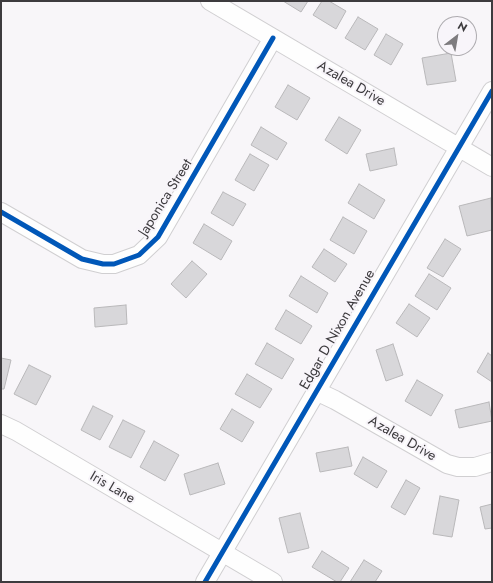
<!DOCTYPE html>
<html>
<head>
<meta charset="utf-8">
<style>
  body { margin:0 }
  #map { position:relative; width:493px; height:583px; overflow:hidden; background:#f8f6f9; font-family:Jost,sans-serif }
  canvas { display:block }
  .frame { position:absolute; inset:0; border:2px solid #3d3b3e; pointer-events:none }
  .north { position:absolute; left:437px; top:16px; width:40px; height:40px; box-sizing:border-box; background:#f8f5fa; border:1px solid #adabaf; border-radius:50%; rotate:31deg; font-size:11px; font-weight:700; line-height:16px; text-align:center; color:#3d3b3e }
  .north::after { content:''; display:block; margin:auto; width:14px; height:18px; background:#7e7c7f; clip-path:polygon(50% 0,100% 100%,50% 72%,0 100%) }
</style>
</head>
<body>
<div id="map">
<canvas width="493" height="583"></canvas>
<div class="frame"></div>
<div class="north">N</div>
</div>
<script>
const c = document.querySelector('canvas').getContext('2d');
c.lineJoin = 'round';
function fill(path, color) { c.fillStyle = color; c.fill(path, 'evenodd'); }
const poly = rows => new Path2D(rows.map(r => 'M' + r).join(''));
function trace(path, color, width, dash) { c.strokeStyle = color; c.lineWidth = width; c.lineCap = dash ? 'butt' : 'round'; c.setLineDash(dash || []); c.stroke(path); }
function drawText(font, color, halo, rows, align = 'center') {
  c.font = font + ' Jost,sans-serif'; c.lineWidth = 4; c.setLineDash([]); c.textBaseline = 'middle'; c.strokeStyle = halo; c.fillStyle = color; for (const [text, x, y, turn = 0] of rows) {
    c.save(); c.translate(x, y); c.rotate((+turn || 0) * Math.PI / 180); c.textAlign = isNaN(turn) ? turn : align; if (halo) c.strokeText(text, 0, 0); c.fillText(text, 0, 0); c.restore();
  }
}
const building = poly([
  [283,1,308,1,301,12,283,1],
  [322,1,329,1,346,11,336,29,313,15,322,1],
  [358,17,378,29,365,50,345,38,358,17],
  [386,34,403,44,391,65,374,55,386,34],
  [451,53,456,81,427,85,422,58,451,53],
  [288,85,310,98,297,120,275,107,288,85],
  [339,117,361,130,347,154,325,140,339,117],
  [261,127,287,143,277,160,251,145,261,127],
  [394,148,397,165,370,171,366,154,394,148],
  [250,154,269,165,254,191,235,180,250,154],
  [359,184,385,200,374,219,348,203,359,184],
  [223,192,246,204,233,226,211,213,223,192],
  [491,198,492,230,467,236,459,206,491,198],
  [343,217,367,231,354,254,330,240,343,217],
  [204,224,232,241,221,260,193,243,204,224],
  [445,239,461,249,443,277,427,268,445,239],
  [324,249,347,264,335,282,312,267,324,249],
  [192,261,207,274,186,298,171,284,192,261],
  [429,274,451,288,437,310,415,296,429,274],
  [301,276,328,293,317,313,289,296,301,276],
  [409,304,430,318,417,337,396,323,409,304],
  [126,305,127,324,95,327,94,308,126,305],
  [286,310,312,326,301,344,275,329,286,310],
  [267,343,294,359,282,379,255,364,267,343],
  [393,344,403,375,386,381,376,350,393,344],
  [488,353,492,356,492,382,477,372,488,353],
  [1,358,11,360,4,389,1,389,1,358],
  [29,365,51,376,36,405,14,394,29,365],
  [247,374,272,389,260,408,235,394,247,374],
  [417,380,443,395,431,416,405,401,417,380],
  [489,402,492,421,459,428,455,410,489,402],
  [93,406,113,416,100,440,81,430,93,406],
  [232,409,254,422,242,442,220,429,232,409],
  [123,420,145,431,131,458,109,447,123,420],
  [154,441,179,455,165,481,140,467,154,441],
  [348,447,352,466,320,472,316,453,348,447],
  [363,457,387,471,377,488,354,474,363,457],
  [218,463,225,484,190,495,184,474,218,463],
  [406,480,420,488,405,515,391,507,406,480],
  [440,496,459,500,452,537,433,534,440,496],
  [492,504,492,528,485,529,480,507,492,504],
  [300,513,309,548,288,553,279,518,300,513],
  [322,551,349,568,340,582,337,582,312,567,322,551],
  [364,560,382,571,375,582,350,582,364,560]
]);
const minor = poly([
  [210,1,492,167],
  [1,212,82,259,103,264,114,264,139,255,158,237,273,38],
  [316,391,335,400,447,464,458,467,475,467,492,462],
  [1,424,16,431,273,582],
  [205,582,492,91]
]);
const cycleway = poly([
  [1,212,82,259,103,264,114,264,139,255,158,237,273,38],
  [205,582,492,91]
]);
const streetNames = [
  ["Azalea Drive",351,84,30],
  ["Japonica Street",166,198,-58],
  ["Edgar D Nixon Avenue",338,330,-60],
  ["Azalea Drive",402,439,30],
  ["Iris Lane",112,488,30]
];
fill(building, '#d8d7da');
trace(building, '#b9b8ba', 1);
trace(minor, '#d0cfd1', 20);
trace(minor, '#fefefe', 18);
trace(cycleway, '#0057b8', 5);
drawText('14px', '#3d3b3e', '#f8f5fa', streetNames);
</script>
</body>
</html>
